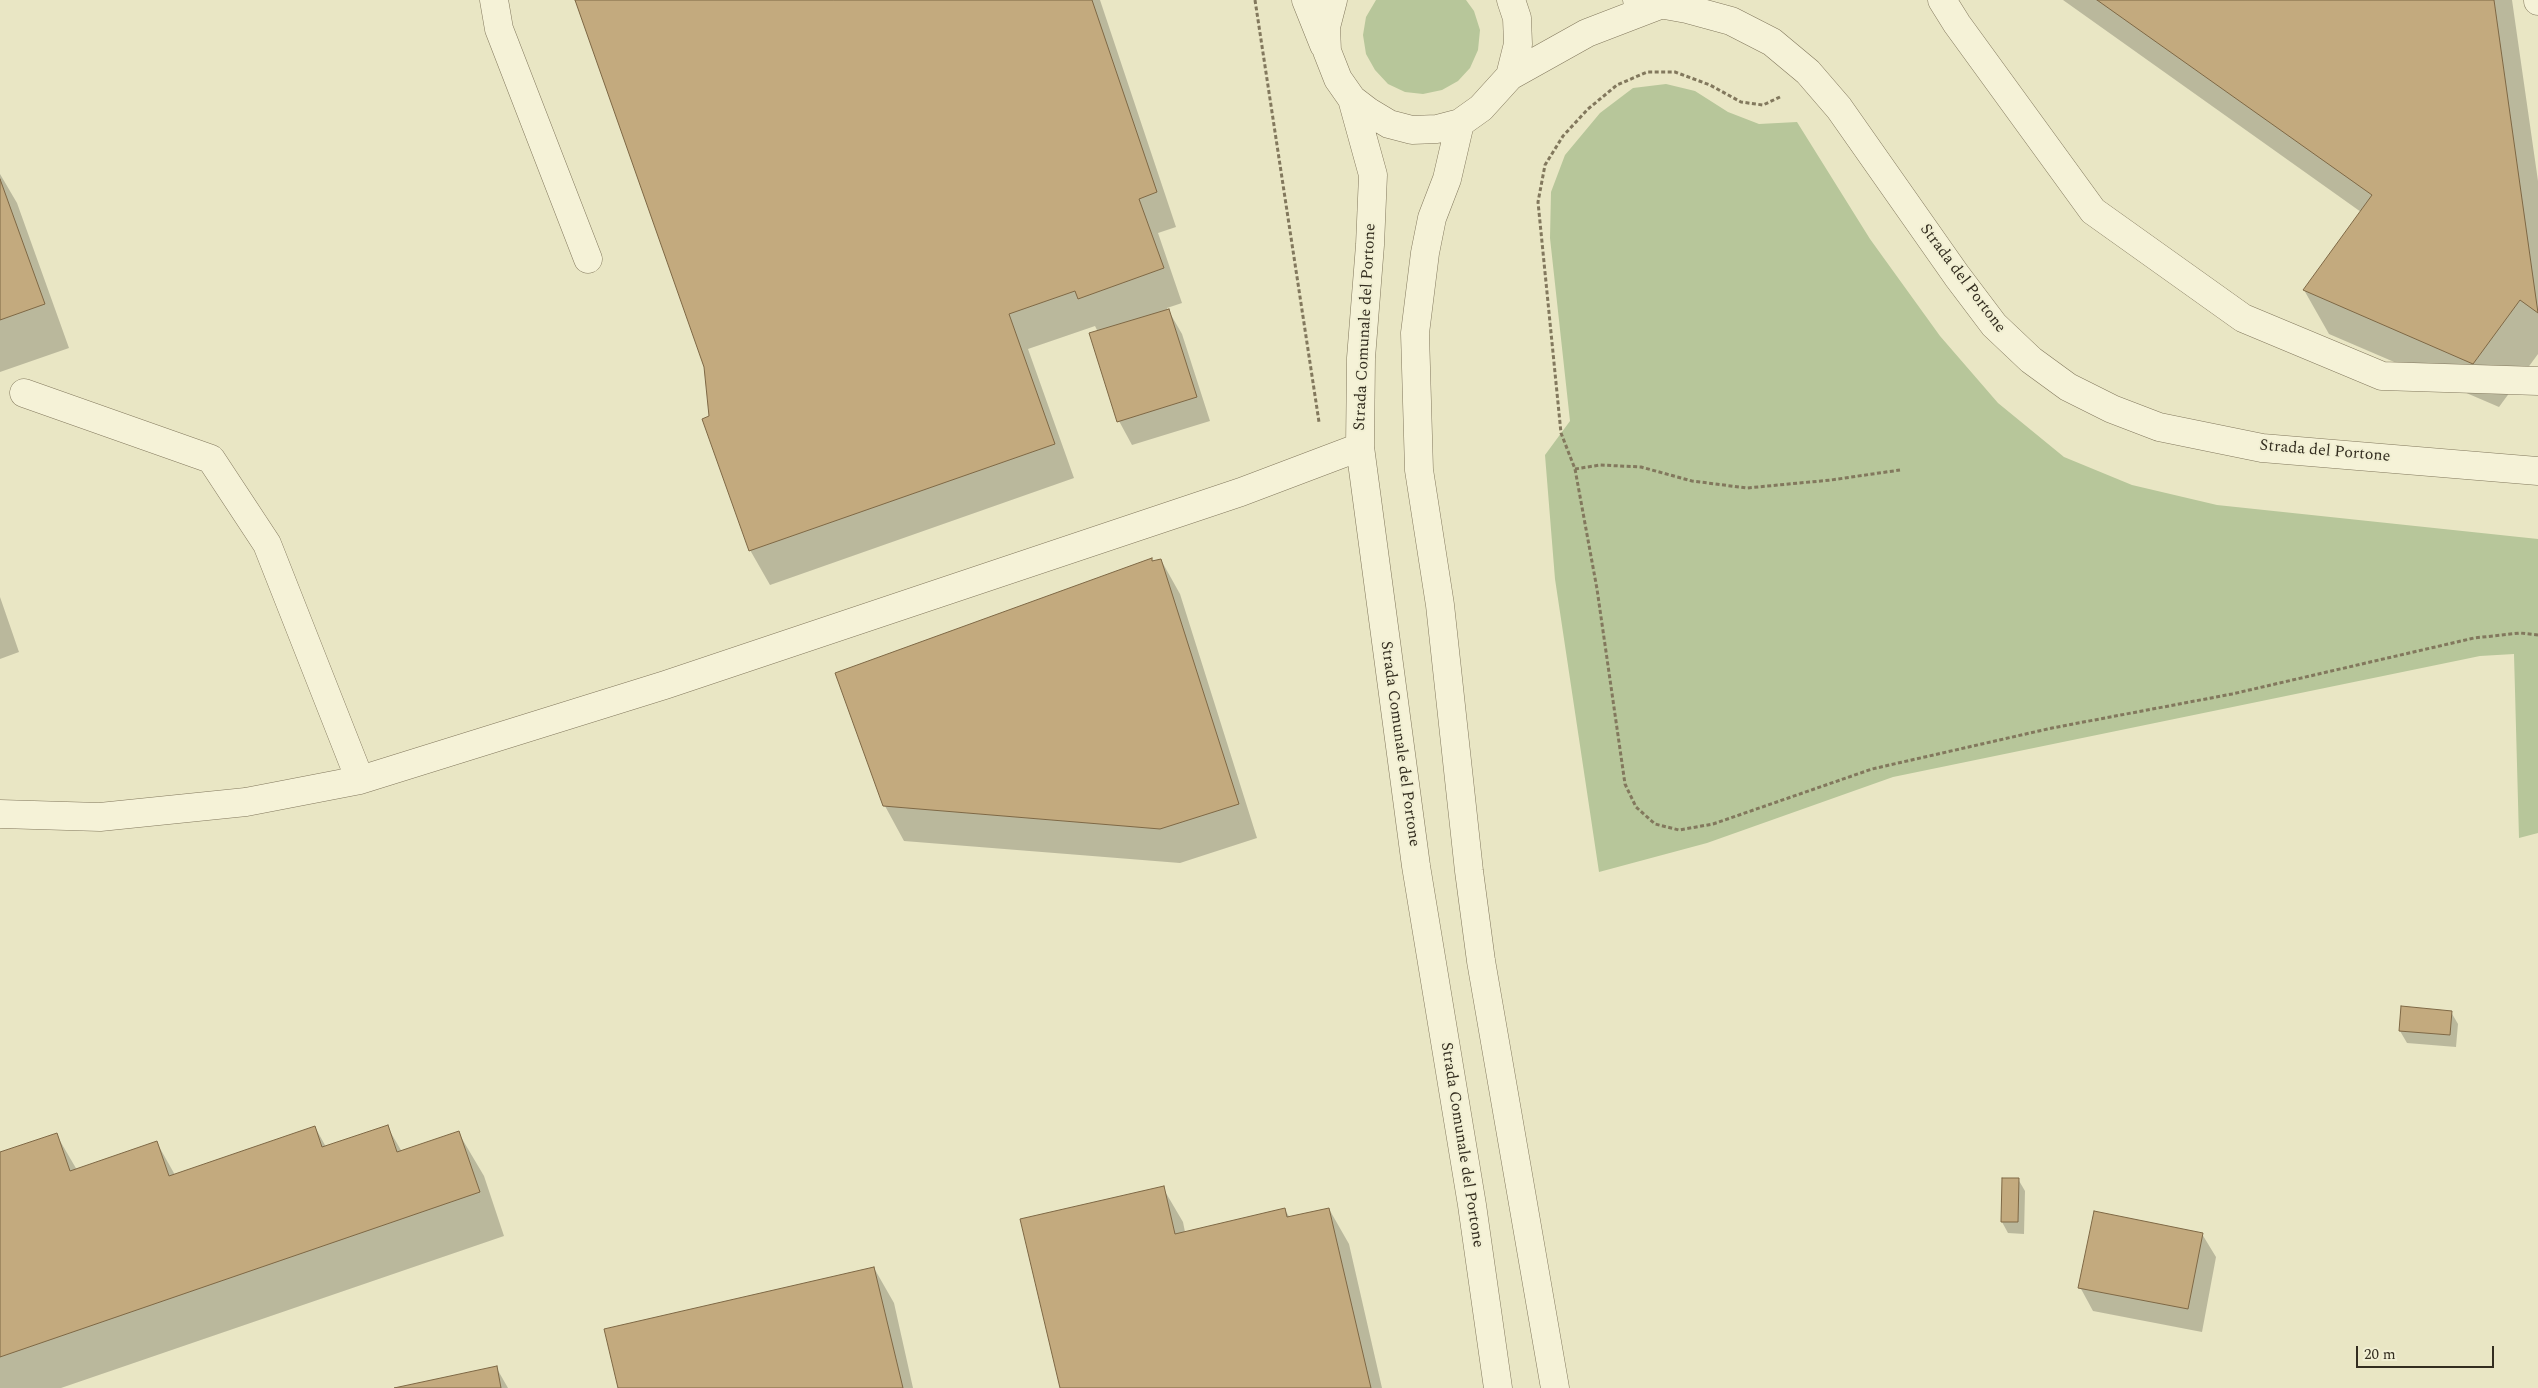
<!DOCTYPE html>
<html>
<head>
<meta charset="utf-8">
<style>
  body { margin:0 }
  #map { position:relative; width:2538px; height:1388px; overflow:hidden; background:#e9e6c4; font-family:Spectral,serif }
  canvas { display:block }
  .scale { position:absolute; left:2356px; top:1346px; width:138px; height:22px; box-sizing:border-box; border:2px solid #332d1f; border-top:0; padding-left:6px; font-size:15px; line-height:18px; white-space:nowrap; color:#332d1f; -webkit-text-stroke:4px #f1efd3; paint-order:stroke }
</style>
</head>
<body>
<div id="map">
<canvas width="2538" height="1388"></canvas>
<div class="scale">20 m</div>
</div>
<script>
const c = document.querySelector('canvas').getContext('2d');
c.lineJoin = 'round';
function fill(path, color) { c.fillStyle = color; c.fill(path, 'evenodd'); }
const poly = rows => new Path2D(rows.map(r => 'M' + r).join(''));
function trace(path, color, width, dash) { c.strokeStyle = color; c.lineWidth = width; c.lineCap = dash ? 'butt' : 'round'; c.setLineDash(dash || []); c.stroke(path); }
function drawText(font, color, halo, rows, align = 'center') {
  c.font = font + ' Spectral,serif'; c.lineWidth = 4; c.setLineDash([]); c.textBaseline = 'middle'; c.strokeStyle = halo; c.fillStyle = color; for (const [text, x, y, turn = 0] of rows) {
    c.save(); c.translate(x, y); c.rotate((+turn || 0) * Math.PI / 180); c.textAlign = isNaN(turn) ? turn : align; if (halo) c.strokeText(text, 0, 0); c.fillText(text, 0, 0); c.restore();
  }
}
const green = poly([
  [1376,0,1466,0,1474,11,1480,30,1478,50,1470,68,1458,81,1442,90,1423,94,1405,92,1388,84,1375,70,1366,54,1363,35,1366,17],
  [1666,84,1695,91,1728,112,1759,124,1797,122,1870,239,1940,336,1998,403,2064,457,2132,485,2217,505,2538,539,2538,833,2519,838,2514,654,2480,656,1893,777,1707,843,1599,872,1555,579,1545,455,1570,421,1550,238,1551,192,1565,155,1600,113,1633,88]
]);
const shadow = poly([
  [575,0,1100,0,1176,227,1158,233,1182,303,1167,308,1182,334,1210,421,1132,445,1119,421,1098,332,1095,326,1028,349,1074,478,770,585,750,550,711,417,705,367],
  [2063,0,2512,0,2538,181,2538,354,2499,407,2329,334,2304,290,2361,212],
  [0,174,17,203,69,348,0,372],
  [1161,560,1180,594,1257,838,1180,863,904,841,885,806,1153,563],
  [0,597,19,652,0,659],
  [2451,1012,2458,1024,2456,1047,2407,1043,2400,1031],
  [387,1126,402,1152,458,1132,484,1176,504,1236,61,1388,0,1388,0,1153,56,1134,77,1170,157,1143,175,1175,315,1127,326,1147],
  [2018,1179,2025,1191,2024,1234,2008,1233,2002,1222],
  [1163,1188,1183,1222,1185,1232,1285,1210,1290,1218,1329,1209,1349,1244,1382,1388,1061,1388],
  [2202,1234,2216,1257,2202,1332,2093,1311,2080,1287],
  [874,1268,894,1303,913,1388,619,1388],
  [496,1367,508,1388,400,1388]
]);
const building = poly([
  [575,0,1092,0,1157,192,1139,199,1164,268,1078,299,1075,291,1009,314,1055,444,749,551,702,419,709,416,704,367,575,0],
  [2097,0,2494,0,2538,313,2520,300,2473,364,2303,290,2372,195,2097,0],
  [0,179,45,304,0,320,0,179],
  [1169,309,1197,397,1117,422,1089,333,1169,309],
  [1152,558,1152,561,1161,559,1239,804,1160,829,883,806,835,673,1152,558],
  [2401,1006,2452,1011,2450,1035,2399,1031,2401,1006],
  [388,1125,397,1152,459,1131,480,1192,0,1357,0,1152,57,1133,70,1171,157,1141,169,1176,315,1126,322,1147,388,1125],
  [2002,1178,2019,1178,2018,1222,2001,1222,2002,1178],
  [1164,1186,1175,1234,1285,1208,1287,1217,1329,1208,1371,1388,1060,1388,1020,1219,1164,1186],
  [2094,1211,2203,1233,2188,1309,2078,1288,2094,1211],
  [874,1267,903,1388,618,1388,604,1329,874,1267],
  [497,1366,501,1388,394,1388,497,1366]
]);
const path = poly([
  [1255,0,1319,422],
  [1780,97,1763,105,1741,102,1710,85,1675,72,1647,72,1617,85,1588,109,1563,136,1545,165,1538,202,1561,433,1575,469,1597,589,1625,784,1636,807,1655,824,1679,830,1713,824,1872,769,2052,728,2232,694,2474,638,2520,633,2538,635],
  [1575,469,1600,465,1641,467,1692,481,1747,488,1831,480,1900,470]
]);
const minor = poly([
  [494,0,499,29,588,259],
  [1306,0,1324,45],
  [1333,0,1326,27,1327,51,1338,79,1352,99,1369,112,1389,124,1412,130,1437,129,1460,123,1481,108,1510,76,1518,44,1517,18,1511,0],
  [1637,0,1687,9,1731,21,1772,42,1808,72,1839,108,1957,276,1994,325,2031,360,2068,387,2112,409,2159,427,2262,448,2538,471],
  [1942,0,1957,24,2093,211,2243,318,2382,376,2538,381],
  [2538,0,2538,1],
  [1510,76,1587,33,1660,5],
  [1352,99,1373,175,1370,245,1361,358,1360,447,1416,866,1472,1205,1498,1388],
  [1460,123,1447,179,1432,218,1425,253,1415,333,1419,470,1440,605,1469,871,1481,961,1555,1388],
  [24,393,211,459,267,544,360,780],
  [0,814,100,817,246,802,360,780,665,685,1241,492,1360,447]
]);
const streetNames = [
  ["Strada del Portone",1962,279,53],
  ["Strada Comunale del Portone",1366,327,-87],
  ["Strada del Portone",2325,452,5],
  ["Strada Comunale del Portone",1399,744,82],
  ["Strada Comunale del Portone",1461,1145,81]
];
fill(green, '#b7c69a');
fill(shadow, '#0003');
fill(building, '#c3aa7e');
trace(building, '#7e6845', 1);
trace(minor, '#82785d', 29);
trace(path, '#82785d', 3, [4, 2.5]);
trace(minor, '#f5f2d7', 28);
drawText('16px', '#332d1f', '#f1efd3', streetNames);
</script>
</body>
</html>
